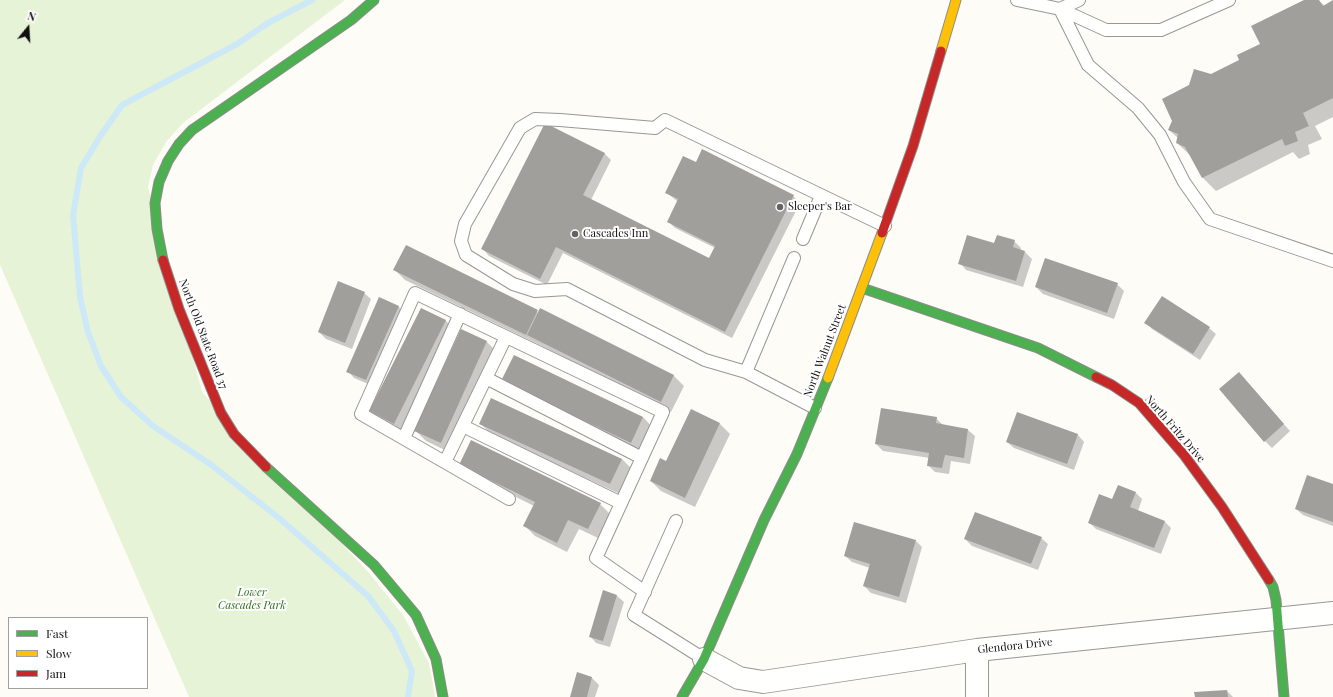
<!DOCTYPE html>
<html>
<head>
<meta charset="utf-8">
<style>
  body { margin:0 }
  #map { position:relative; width:1333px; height:697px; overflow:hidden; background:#fdfcf7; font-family:"Playfair Display",serif }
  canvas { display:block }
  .legend { position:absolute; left:8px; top:617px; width:140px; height:72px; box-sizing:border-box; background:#fff; border:1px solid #a0a0a0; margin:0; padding:5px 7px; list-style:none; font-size:12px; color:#111 }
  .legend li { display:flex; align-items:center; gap:8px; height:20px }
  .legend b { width:20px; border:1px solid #a0a0a0 }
  .north { position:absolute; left:8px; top:8px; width:40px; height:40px; -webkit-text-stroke:3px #fff; paint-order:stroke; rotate:18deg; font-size:11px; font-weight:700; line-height:16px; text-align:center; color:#111 }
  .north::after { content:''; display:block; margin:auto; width:14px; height:18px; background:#111; clip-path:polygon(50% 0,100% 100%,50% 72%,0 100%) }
</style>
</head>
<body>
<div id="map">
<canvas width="1333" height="697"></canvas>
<ul class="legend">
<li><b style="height:5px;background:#4caf50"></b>Fast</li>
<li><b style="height:5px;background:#ffc107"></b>Slow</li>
<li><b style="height:5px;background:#c62828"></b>Jam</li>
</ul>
<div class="north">N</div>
</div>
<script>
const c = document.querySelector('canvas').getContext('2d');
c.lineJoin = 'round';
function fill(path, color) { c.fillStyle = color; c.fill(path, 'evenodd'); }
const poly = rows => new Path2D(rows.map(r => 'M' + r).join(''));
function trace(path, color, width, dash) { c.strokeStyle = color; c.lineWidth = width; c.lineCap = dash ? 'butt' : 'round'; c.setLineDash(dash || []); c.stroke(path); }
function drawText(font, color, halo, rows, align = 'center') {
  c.font = font + ' "Playfair Display",serif'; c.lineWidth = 4; c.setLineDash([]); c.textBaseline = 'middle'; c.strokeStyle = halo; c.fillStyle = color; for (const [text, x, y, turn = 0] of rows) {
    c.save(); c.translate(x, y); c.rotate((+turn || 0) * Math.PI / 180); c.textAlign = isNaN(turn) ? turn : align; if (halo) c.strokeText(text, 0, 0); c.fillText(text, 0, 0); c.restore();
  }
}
const green = poly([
  [0,0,345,0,183,123,166,142,153,165,148,187,202,392,369,573,403,615,429,663,435,697,189,697,0,265]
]);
const shadow = poly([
  [1306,0,1318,0,1325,6,1333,1,1333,117,1315,126,1322,139,1308,145,1310,154,1299,159,1293,152,1216,191,1203,178,1191,156,1177,143,1178,138,1169,130,1211,75,1240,61,1261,44],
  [604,153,611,160,591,200,709,259,715,248,675,228,668,221,678,202,666,192,696,163,793,196,800,203,732,338,563,253,547,285,489,256,483,249],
  [1014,241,1021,248,1020,251,1025,252,1032,259,1023,287,966,270,960,263,995,244],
  [395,270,539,313,541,310,674,376,684,386,671,412,536,343,405,280],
  [1117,284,1124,291,1114,319,1043,294,1036,287],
  [364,293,371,299,352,349,326,339,319,332],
  [398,306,405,313,373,386,354,378,348,371],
  [422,309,446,321,456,331,405,433,381,421,371,411],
  [1146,323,1209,328,1216,334,1200,360,1152,329],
  [461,330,487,342,497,352,451,453,426,441,416,431],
  [1239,373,1290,431,1272,448,1265,441],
  [512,391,643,417,653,428,641,452],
  [691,410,720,424,730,434,695,507,661,491,651,481,667,463],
  [936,418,943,425,968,430,975,436,970,464,951,461,949,474,935,472,928,465,930,458,883,451,876,444],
  [481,424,622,459,632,469,620,494,491,434],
  [1078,435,1084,442,1074,470,1014,448,1007,442],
  [460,464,600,504,610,514,598,538,579,529,567,552,535,536,525,526,534,506,470,474],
  [1333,485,1333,526,1303,515,1296,509],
  [1135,492,1142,499,1138,511,1165,522,1171,528,1161,554,1096,529,1089,522,1113,501],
  [1041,538,1048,544,1038,570,972,546,965,539],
  [916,541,922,547,906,603,871,593,864,586,870,568,852,562,845,556],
  [603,592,617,596,624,602,610,647,596,643,590,636],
  [578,674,592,678,599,685,595,697,571,697],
  [1227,691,1233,697,1196,697]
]);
const stream = poly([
  [312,0,268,23,237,44,122,105,101,135,81,168,73,215,80,297,88,332,101,366,121,397,153,426,210,464,279,518,368,596,394,631,412,671,408,697]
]);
const building = poly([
  [1304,0,1319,0,1323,6,1333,0,1333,98,1303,113,1309,126,1295,132,1298,141,1285,146,1282,139,1202,178,1185,147,1176,143,1178,134,1168,130,1172,121,1162,99,1189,85,1194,69,1211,74,1239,60,1237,55,1260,44,1251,26],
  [545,123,605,153,583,195,709,258,715,246,667,222,678,199,665,193,683,156,696,162,702,149,794,195,725,332,556,247,540,279,481,249],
  [967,235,994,243,997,235,1015,240,1013,247,1025,251,1016,281,958,264],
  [406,245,538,310,526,335,393,270],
  [1045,258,1118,283,1107,313,1035,287],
  [338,281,365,292,345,343,318,332],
  [1162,296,1210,327,1193,354,1144,323],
  [379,297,399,306,366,380,346,372],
  [421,308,446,320,394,424,369,411],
  [540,308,674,375,661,402,527,335],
  [461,329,487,341,441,443,414,431],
  [514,355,643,417,631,443,501,381],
  [1239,372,1284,424,1264,442,1219,389],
  [491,398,622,459,610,484,479,424],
  [881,408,937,417,936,423,968,429,964,458,945,455,942,468,927,466,929,453,875,444],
  [691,409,720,423,685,498,650,481,660,458,666,461],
  [1017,412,1078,434,1067,464,1006,442],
  [471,440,601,503,588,529,568,520,557,543,523,526,535,502,459,465],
  [1307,475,1333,484,1333,522,1295,509],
  [1118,485,1136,492,1130,507,1165,521,1154,548,1088,523,1099,494,1112,499],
  [975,512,1042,537,1031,564,964,539],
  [854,522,916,540,899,597,863,586,870,564,844,556],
  [603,590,617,595,603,641,589,637],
  [577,672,592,677,587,697,570,697],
  [1227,690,1228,697,1195,697,1194,692]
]);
const lane = poly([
  [1017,0,1060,9,1106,30,1161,30,1229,0],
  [1079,0,1060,9,1088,65,1138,108,1160,135,1184,182,1210,219,1333,261],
  [803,239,821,196],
  [746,372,794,258],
  [486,378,642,458],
  [815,408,746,372,705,360,567,289,535,291,513,284,466,255,461,241,465,224,520,128,535,119,560,120,655,128,665,120,885,226],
  [463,426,621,503],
  [404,438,460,314],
  [445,462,506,337],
  [509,499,361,414,415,293,663,412,596,558,645,592],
  [676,521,634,615,704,659]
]);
const street = poly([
  [977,650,977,697],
  [704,659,739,678,763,682,977,650,1333,613]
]);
const fast = poly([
  [163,260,157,229,155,203,159,182,168,161,179,144,192,130,351,20,374,0],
  [862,288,1038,348,1096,377],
  [266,467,374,565,416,615,436,659,443,697],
  [1269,580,1273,587,1276,600,1284,697],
  [682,697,704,659,764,520,797,454,828,378]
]);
const slow = poly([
  [941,51,956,0],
  [828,378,882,233]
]);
const jam = poly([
  [882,233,913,146,941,51],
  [163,260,179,309,221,413,234,434,266,467],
  [1096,377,1112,385,1139,403,1184,455,1222,507,1269,580]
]);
const markers = [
  [780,207,4,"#646362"],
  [575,234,4,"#646362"]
];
const poiNames = [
  ["Sleeper's Bar",788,207],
  ["Cascades Inn",583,234]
];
const streetNames = [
  ["North Old State Road 37",203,334,69],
  ["North Walnut Street",825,351,-69],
  ["North Fritz Drive",1175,429,49],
  ["Glendora Drive",1015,646,-6]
];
const parkNames = [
  ["Lower",252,593],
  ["Cascades Park",252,606]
];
fill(green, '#e7f3d7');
fill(shadow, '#0003');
trace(stream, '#cde8f7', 6);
fill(building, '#a19f9c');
trace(lane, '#979795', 14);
trace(street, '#979795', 24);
trace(fast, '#8e8d8b', 11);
trace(slow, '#8e8d8b', 11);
trace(jam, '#8e8d8b', 11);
trace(lane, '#fffffe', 12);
trace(street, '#fffffe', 22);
trace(fast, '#4caf50', 9);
trace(slow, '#ffc107', 9);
trace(jam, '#c62828', 9);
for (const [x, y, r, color] of markers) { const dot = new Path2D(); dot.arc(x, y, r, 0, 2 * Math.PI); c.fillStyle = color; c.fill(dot); trace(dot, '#fff', 1.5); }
drawText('11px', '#111', '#fff', poiNames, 'left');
drawText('11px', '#111', '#fff', streetNames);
drawText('italic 11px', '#2f6b1f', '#fff', parkNames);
</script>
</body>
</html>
